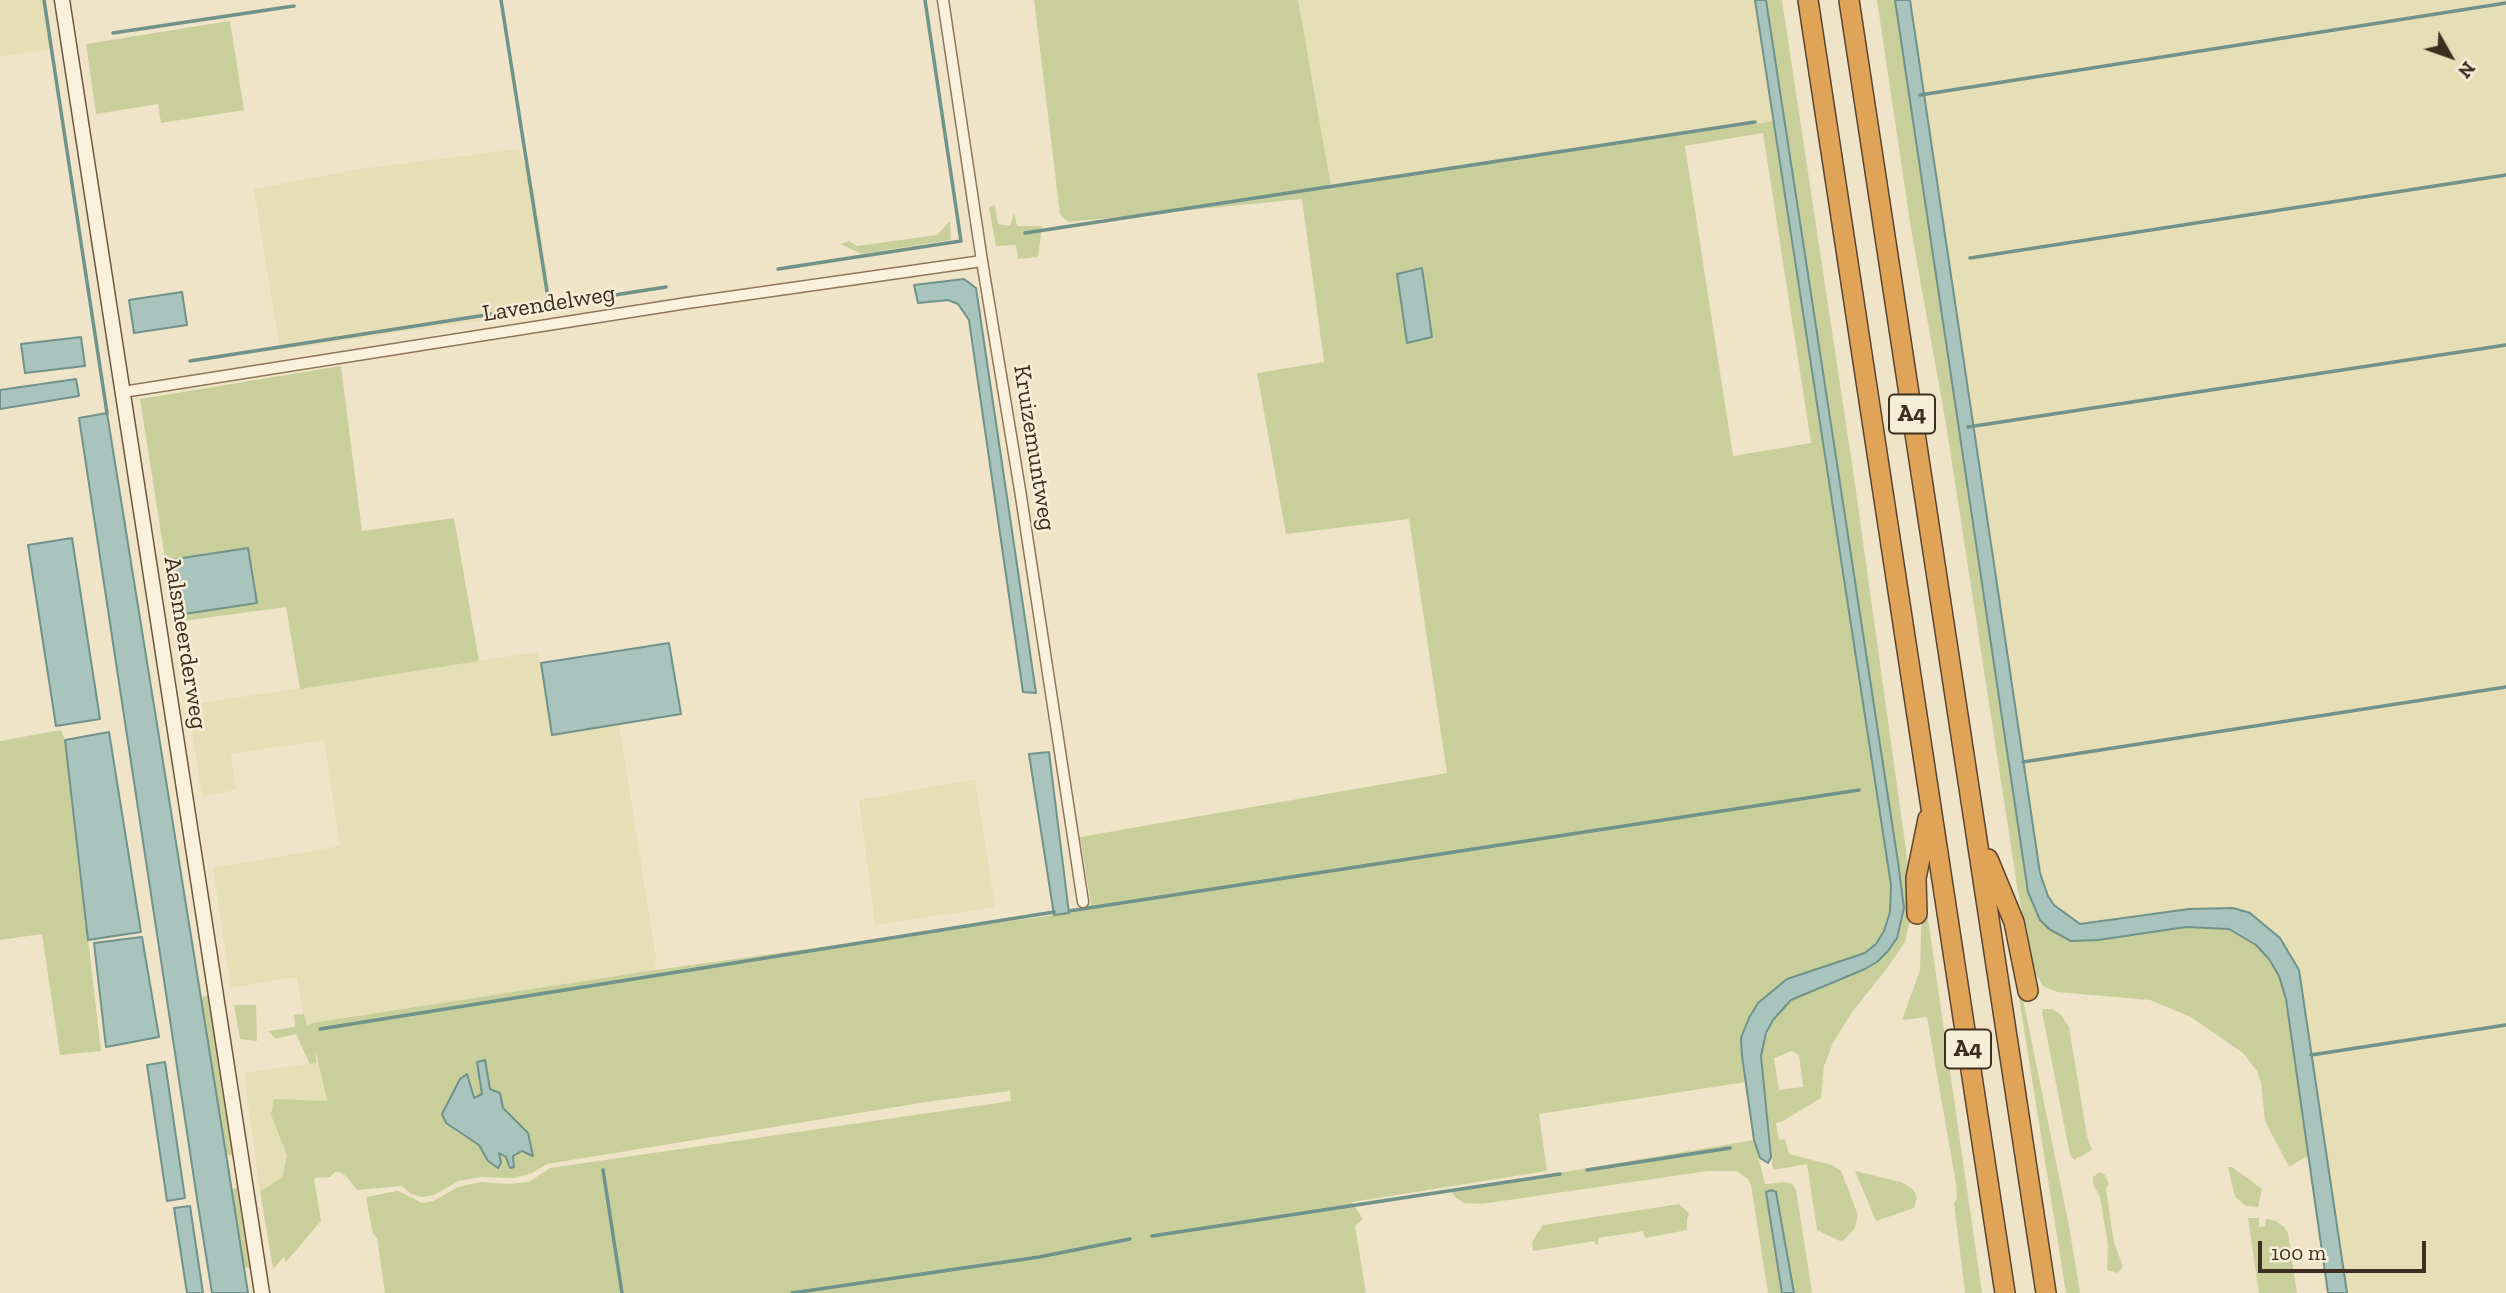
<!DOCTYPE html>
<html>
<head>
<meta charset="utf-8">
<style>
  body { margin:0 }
  #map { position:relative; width:2506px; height:1293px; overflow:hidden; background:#f0e4c8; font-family:"Zilla Slab",serif }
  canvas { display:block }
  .north { position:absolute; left:2415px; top:21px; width:70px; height:70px; -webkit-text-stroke:5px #f7eed8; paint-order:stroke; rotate:130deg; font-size:19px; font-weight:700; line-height:28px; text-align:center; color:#3d2e20 }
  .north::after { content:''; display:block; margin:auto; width:24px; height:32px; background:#3d2e20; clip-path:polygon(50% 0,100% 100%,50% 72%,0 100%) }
  .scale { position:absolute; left:2258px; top:1241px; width:168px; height:32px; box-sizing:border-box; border:4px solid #3d2e20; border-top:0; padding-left:9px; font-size:21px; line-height:24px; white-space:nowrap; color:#3d2e20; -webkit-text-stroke:5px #f7eed8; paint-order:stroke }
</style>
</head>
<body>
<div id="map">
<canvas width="2506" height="1293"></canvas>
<div class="north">N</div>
<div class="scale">100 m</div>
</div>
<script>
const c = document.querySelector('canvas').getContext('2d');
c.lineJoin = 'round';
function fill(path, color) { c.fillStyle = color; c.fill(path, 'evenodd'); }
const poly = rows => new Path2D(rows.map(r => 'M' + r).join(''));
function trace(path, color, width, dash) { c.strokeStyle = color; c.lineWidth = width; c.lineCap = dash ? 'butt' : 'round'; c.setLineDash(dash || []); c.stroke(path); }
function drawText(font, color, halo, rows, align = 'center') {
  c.font = font + ' "Zilla Slab",serif'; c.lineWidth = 5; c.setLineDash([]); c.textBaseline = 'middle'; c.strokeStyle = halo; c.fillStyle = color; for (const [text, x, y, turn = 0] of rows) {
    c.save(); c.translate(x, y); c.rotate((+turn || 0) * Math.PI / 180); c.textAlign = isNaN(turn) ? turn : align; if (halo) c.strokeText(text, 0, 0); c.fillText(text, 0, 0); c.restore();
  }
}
const farmland = poly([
  [0,0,44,0,51,49,0,57],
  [1298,0,1755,0,1774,121,1330,187],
  [1910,0,2506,0,2506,1293,2347,1293,2299,970,2280,938,2265,924,2250,913,2233,908,2219,907,2189,909,2080,924,2054,905,2048,896,2040,873],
  [519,149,534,189,553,310,280,350,254,189,360,169],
  [538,652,553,735,619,724,656,958,655,970,312,1023,306,1028,297,977,231,988,213,868,340,846,324,740,231,754,236,790,202,796,188,705],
  [975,779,995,907,875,925,859,800],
  [317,1059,327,1101,271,1115,287,1155,282,1178,260,1191,244,1073,315,1063]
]);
const green = poly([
  [1034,0,1298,0,1331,187,1774,121,1891,885,1890,912,1884,931,1876,944,1865,953,1838,962,1741,1038,1746,1082,1539,1114,1547,1171,1352,1202,1363,1219,1355,1226,1366,1293,385,1293,377,1238,373,1234,366,1197,398,1191,422,1203,433,1201,458,1187,480,1182,508,1184,529,1182,550,1168,1011,1101,1010,1091,933,1101,547,1164,532,1173,514,1178,481,1177,459,1181,434,1195,422,1197,411,1194,402,1186,357,1190,346,1176,339,1172,335,1172,330,1177,314,1178,321,1221,286,1262,284,1257,273,1269,260,1191,282,1178,287,1155,271,1115,274,1099,327,1101,316,1052,316,1063,310,1064,296,1034,276,1039,268,1031,295,1027,294,1015,304,1014,307,1027,312,1023,655,970,1069,913,1091,904,1080,837,1447,773,1409,519,1286,534,1257,373,1324,362,1302,199,1068,222,1060,214],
  [1763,133,1811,443,1733,456,1685,146],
  [1422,268,1432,337,1407,343,1397,273],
  [475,1098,533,1155,522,1151,513,1156,512,1160,498,1152,488,1161,479,1145,455,1131],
  [1766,0,1782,0,1854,477,1911,886,1911,915,1905,942,1885,971,1852,1012,1833,1043,1824,1066,1821,1098,1783,1121,1776,1123,1779,1140,1785,1139,1789,1154,1832,1165,1841,1171,1858,1215,1855,1228,1844,1240,1840,1241,1817,1230,1807,1164,1773,1170,1761,1069,1762,1047,1773,1020,1791,1000,1865,969,1888,951,1897,938,1904,908,1898,862],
  [1792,1051,1799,1055,1803,1087,1779,1090,1774,1058],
  [1877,0,1895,0,2028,892,2040,920,2059,935,2098,940,2186,927,2208,927,2229,929,2256,945,2269,959,2279,976,2286,999,2309,1155,2289,1167,2265,1121,2261,1082,2257,1071,2243,1053,2191,1017,2150,1000,2057,992,2043,986,2034,971,2018,892,1946,424,1911,229],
  [230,21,244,110,161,123,158,104,96,114,86,44],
  [995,205,998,224,1010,226,1014,213,1017,226,1042,226,1038,257,1018,259,1016,245,996,246,989,207],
  [950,221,951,240,862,254,840,244,849,241,857,246,937,235],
  [341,366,362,531,454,518,479,661,300,689,286,607,175,622,140,399],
  [61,730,65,740,101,1051,60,1055,42,934,0,940,0,741],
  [1922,898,1925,898,1982,1293,1965,1293,1954,1203,1957,1198,1956,1184,1927,1017,1902,1020,1920,970],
  [2018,991,2022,994,2069,1226,2080,1293,2066,1293],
  [210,995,236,1157,226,1154,201,997],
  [234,1005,256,1005,257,1041,240,1039],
  [2043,1009,2052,1009,2060,1014,2069,1027,2087,1136,2092,1150,2074,1160,2070,1155,2042,1012],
  [1754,1140,1765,1184,1785,1182,1792,1184,1796,1190,1812,1293,1794,1293,1776,1192,1772,1190,1766,1193,1782,1293,1768,1293,1751,1185,1748,1179,1737,1171,1708,1171,1481,1204,1464,1203,1454,1196,1452,1191],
  [2228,1167,2232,1167,2262,1189,2258,1207,2246,1206,2235,1197],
  [1855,1171,1901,1182,1913,1189,1917,1198,1914,1208,1876,1221],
  [2100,1172,2105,1175,2109,1184,2106,1189,2114,1243,2123,1266,2118,1273,2107,1270,2108,1245,2100,1197,2093,1184,2093,1177],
  [239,1186,253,1269,244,1267,232,1190],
  [1679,1204,1689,1213,1687,1219,1687,1230,1645,1238,1643,1231,1598,1238,1598,1244,1596,1245,1594,1241,1533,1251,1532,1242,1543,1225],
  [2248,1218,2259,1218,2259,1227,2265,1226,2266,1219,2276,1221,2284,1227,2288,1233,2297,1293,2259,1293]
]);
const water = poly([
  [1755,0,1766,0,1898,862,1904,908,1897,938,1888,951,1877,962,1865,969,1791,1000,1773,1020,1766,1033,1761,1056,1771,1157,1768,1163,1760,1158,1754,1140,1742,1056,1741,1038,1749,1018,1758,1003,1787,979,1865,953,1876,944,1884,931,1890,912,1891,885,1755,0],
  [1895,0,1910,0,2040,873,2048,896,2054,905,2080,924,2189,909,2233,908,2250,913,2280,938,2299,970,2347,1293,2328,1293,2286,999,2279,976,2269,959,2256,945,2229,929,2186,927,2098,940,2071,941,2049,929,2040,920,2028,892,1895,0],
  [1422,268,1432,337,1407,343,1397,274,1422,268],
  [964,279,976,288,1036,693,1023,692,969,320,958,304,948,300,918,303,914,285,964,279],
  [182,292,187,325,134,333,129,300,182,292],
  [81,337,85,366,25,373,21,344,81,337],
  [76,379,79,396,0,409,0,390,76,379],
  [107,413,226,1154,248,1293,212,1293,198,1205,79,418,107,413],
  [72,538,100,719,56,726,28,545,72,538],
  [248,548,257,603,177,615,169,560,248,548],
  [669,643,681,714,552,735,541,663,669,643],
  [109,732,141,932,88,940,65,740,109,732],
  [1049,752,1069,913,1054,915,1029,754,1049,752],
  [142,937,159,1037,106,1047,94,943,142,937],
  [485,1060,490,1089,500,1093,503,1108,528,1133,533,1156,522,1151,513,1156,514,1167,510,1168,506,1157,499,1153,501,1163,498,1168,488,1161,479,1145,446,1123,442,1114,460,1079,467,1074,474,1098,482,1094,477,1062,485,1060],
  [165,1062,185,1198,167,1201,147,1065,165,1062],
  [1772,1190,1776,1192,1794,1293,1782,1293,1766,1192,1772,1190],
  [190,1206,203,1293,187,1293,174,1208,190,1206]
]);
const stream = poly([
  [44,0,107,413],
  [501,0,549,304],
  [113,33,294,6],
  [1920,95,2506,3],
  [1025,233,1755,122],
  [1970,258,2506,175],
  [778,269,961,241,925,0],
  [190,361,666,287],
  [1968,427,2506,345],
  [2023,762,2506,687],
  [1069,911,1859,790],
  [320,1029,1054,912],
  [2311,1055,2506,1025],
  [603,1170,622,1293],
  [1587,1170,1730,1148],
  [1152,1236,1560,1174],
  [792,1293,1039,1257,1130,1239]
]);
const street = poly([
  [943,0,982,261,1020,490,1083,902],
  [123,392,687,303,982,261]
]);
const secondary = poly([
  [62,0,262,1293]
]);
const highway = poly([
  [1808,0,2005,1293],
  [1849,0,2046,1293],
  [1988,859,2014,922,2028,991],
  [1917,914,1916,878,1928,819]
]);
const shields = [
  [1912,414,46],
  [1968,1049,46]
];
const shieldNames = [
  ["A4",1912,414],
  ["A4",1968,1049]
];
const streetNames = [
  ["Lavendelweg",549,304,-9],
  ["Kruizemuntweg",1034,448,81],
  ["Aalsmeerderweg",185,643,81]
];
fill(farmland, '#e6deb5');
fill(green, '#c9cf9b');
fill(water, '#a9c4bc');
trace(water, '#6f938a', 2);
trace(stream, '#6f938a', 3.5);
trace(street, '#8d765c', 13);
trace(secondary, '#6f573f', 17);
trace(highway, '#5b4430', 22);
trace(street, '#faf1dc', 10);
trace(secondary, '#faf1dc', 14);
trace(highway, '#e0a458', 19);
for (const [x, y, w] of shields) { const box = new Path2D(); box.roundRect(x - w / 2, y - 19.5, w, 39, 5); c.fillStyle = '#f7eed8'; c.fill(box); trace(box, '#3d2e20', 2); }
drawText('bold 23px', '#3d2e20', null, shieldNames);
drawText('24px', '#3d2e20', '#f7eed8', streetNames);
</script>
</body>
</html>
